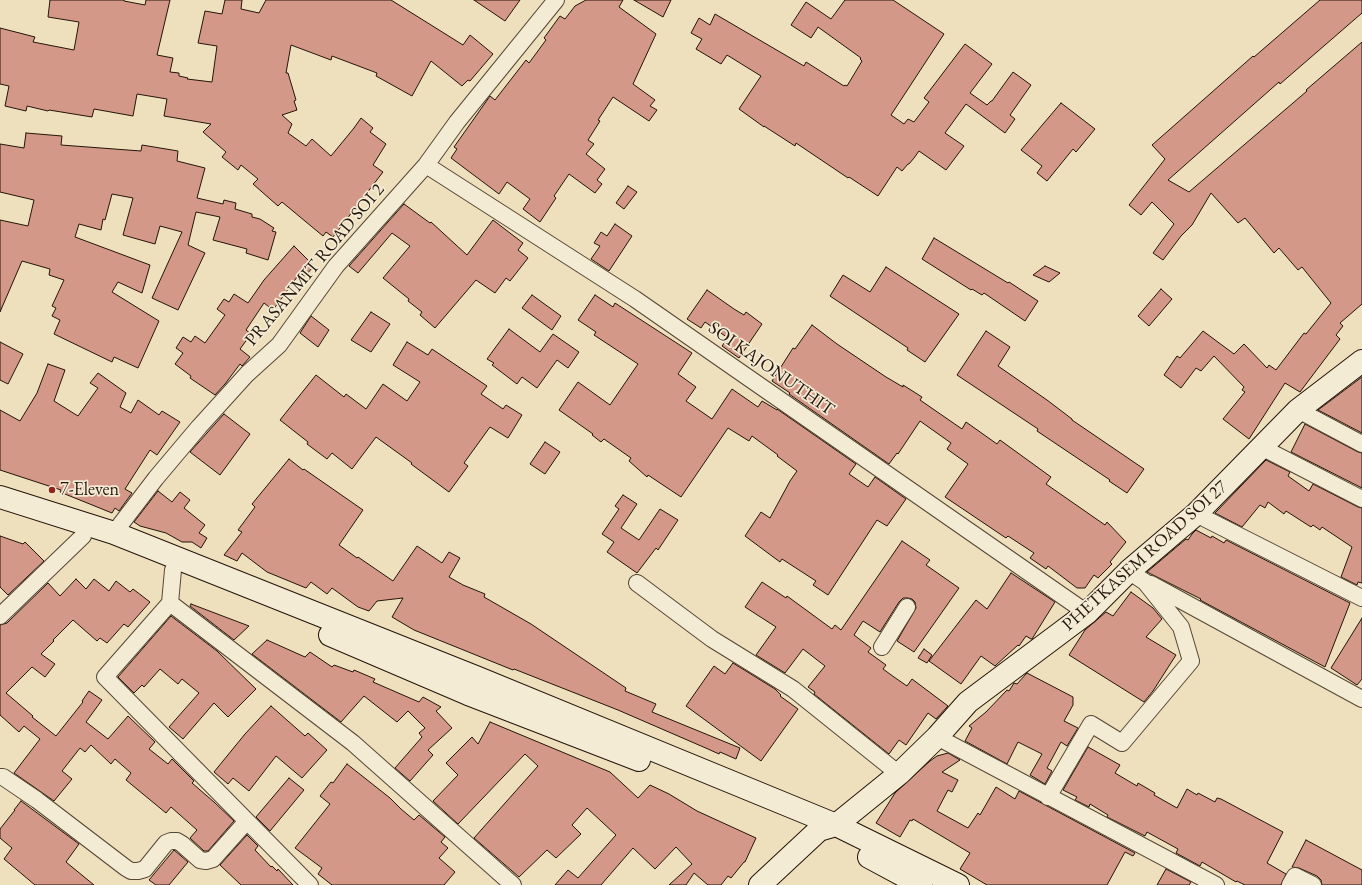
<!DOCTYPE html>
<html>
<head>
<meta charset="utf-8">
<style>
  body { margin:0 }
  canvas { display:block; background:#eee0bd }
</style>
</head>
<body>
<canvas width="1362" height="885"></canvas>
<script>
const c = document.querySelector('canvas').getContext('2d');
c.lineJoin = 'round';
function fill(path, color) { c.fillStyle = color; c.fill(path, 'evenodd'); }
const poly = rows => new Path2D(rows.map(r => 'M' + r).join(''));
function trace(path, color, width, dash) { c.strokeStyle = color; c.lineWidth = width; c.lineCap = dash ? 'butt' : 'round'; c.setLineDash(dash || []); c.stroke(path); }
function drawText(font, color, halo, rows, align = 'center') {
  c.font = font + ' "EB Garamond",serif'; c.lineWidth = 3.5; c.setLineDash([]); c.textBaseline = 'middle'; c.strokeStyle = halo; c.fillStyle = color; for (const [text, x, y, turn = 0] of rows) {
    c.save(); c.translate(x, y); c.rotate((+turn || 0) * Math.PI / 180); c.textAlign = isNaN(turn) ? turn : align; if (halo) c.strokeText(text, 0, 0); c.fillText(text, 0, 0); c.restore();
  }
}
const building = poly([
  [50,0,124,0,124,1,145,5,146,0,170,0,157,55,173,58,170,72,179,73,179,76,188,78,187,79,212,82,217,46,198,43,205,11,222,14,225,0,242,0,241,9,259,13,266,0,391,0,463,45,470,35,493,54,470,81,468,80,462,86,431,61,412,96,376,76,377,73,332,56,331,60,291,45,286,73,288,73,296,100,294,101,297,110,282,115,292,124,288,133,306,146,312,139,331,156,354,128,361,118,373,128,370,132,386,144,373,165,383,172,333,237,326,232,323,236,282,202,278,206,253,184,258,179,241,165,238,170,222,157,226,152,203,132,211,124,164,116,167,99,137,94,133,116,94,109,92,117,49,110,48,111,27,106,26,111,5,106,9,86,0,84,0,28,35,37,33,42,74,50,79,22,48,17,50,0],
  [474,0,520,0,505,21,474,0],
  [586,0,623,0,619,7,656,34,633,84,655,100,650,106,657,110,649,121,613,97,598,120,600,121,588,140,594,144,586,154,605,169,597,180,602,184,595,193,569,174,554,196,556,198,540,222,523,209,530,199,507,182,499,194,451,158,457,149,454,147,490,96,495,100,526,60,529,63,546,40,544,38,560,16,565,19,575,6,586,0],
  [634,0,671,0,663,17,634,0],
  [845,0,893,0,944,34,891,115,904,124,908,119,914,122,929,102,924,98,965,44,992,64,970,93,987,105,991,101,992,101,1013,72,1031,85,1010,115,1015,119,1005,133,966,104,945,133,964,146,946,170,919,151,914,158,909,164,908,164,902,171,897,167,878,196,849,177,848,178,796,143,795,146,764,126,764,127,739,109,761,76,727,55,721,64,696,49,702,39,691,33,699,18,710,25,715,14,804,66,806,62,844,86,845,85,847,86,862,61,860,59,861,58,818,27,811,38,791,25,806,2,831,19,845,0],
  [1320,0,1362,0,1362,13,1280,84,1279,82,1168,180,1189,192,1307,91,1306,90,1362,42,1362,304,1340,323,1343,326,1336,335,1340,339,1300,392,1285,383,1249,439,1223,419,1245,392,1242,390,1244,387,1214,356,1201,371,1196,368,1181,388,1164,375,1177,356,1180,358,1203,331,1234,354,1244,344,1267,368,1269,365,1276,370,1304,333,1306,334,1331,303,1302,267,1298,270,1279,248,1274,253,1245,218,1238,223,1211,193,1192,225,1181,236,1163,260,1153,253,1174,224,1152,202,1141,215,1129,205,1165,159,1152,145,1253,56,1254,57,1320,0],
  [1061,103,1095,129,1076,152,1073,149,1047,181,1037,173,1042,166,1021,150,1061,103],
  [26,133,62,136,61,145,141,151,142,145,178,151,177,161,205,168,197,198,223,204,224,200,236,203,235,209,252,214,252,217,260,219,274,228,272,231,276,232,268,260,246,253,247,249,213,240,220,217,196,212,188,245,205,253,178,310,152,298,182,232,160,226,155,244,123,235,133,198,112,194,105,220,103,219,101,230,79,224,75,237,150,265,142,293,118,282,112,292,159,321,138,368,114,357,112,362,54,334,60,320,52,316,56,308,52,306,64,280,49,275,50,269,22,261,0,312,0,220,28,226,34,200,0,192,0,144,24,148,26,133],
  [628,186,637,192,624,209,616,203,628,186],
  [404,204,430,223,431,222,467,255,493,220,523,243,518,250,528,258,510,281,506,278,495,293,476,280,435,328,420,315,422,312,408,301,409,299,383,278,410,246,392,233,358,273,349,266,404,204],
  [615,224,632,236,609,271,591,259,600,246,594,243,601,232,607,236,615,224],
  [934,238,1008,283,1009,282,1038,301,1025,321,984,293,982,295,972,289,971,290,922,259,934,238],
  [294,246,314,266,305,276,300,273,273,310,264,303,246,330,251,334,240,349,250,357,242,366,240,364,225,384,215,395,190,378,191,376,175,364,183,353,176,348,183,337,191,342,195,336,205,343,225,315,217,309,224,299,229,302,234,294,248,303,264,280,294,246],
  [1045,266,1060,273,1049,282,1033,275,1045,266],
  [886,267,959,314,925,362,907,350,908,348,830,296,843,275,870,292,886,267],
  [1161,289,1172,299,1149,326,1138,316,1161,289],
  [707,290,734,309,744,315,746,312,762,324,739,358,722,346,728,338,705,322,701,328,687,319,707,290],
  [532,295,561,316,552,330,522,308,532,295],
  [595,295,613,307,615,303,692,353,678,374,696,387,686,401,712,419,732,389,758,407,762,401,777,410,777,409,856,464,849,474,868,487,875,477,906,499,887,526,877,520,828,595,813,585,816,581,782,559,780,562,745,536,761,512,770,518,790,481,797,471,777,456,778,455,752,436,749,441,728,428,681,497,648,475,647,477,629,461,631,458,604,439,601,442,592,435,593,434,559,410,578,382,610,405,638,364,594,335,596,332,578,320,595,295],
  [371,312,390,324,371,352,351,340,371,312],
  [311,316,329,330,318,347,300,333,311,316],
  [812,325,837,344,886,377,903,387,903,385,922,397,920,400,962,429,966,422,997,444,1000,440,1051,477,1046,484,1105,525,1107,522,1126,542,1110,562,1112,564,1098,578,1094,575,1085,588,1077,588,1048,566,1046,569,1030,558,1034,553,1008,536,1006,538,945,497,968,464,947,449,951,443,920,421,898,454,897,453,889,464,789,394,790,393,772,381,793,348,795,349,812,325],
  [509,329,540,352,553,334,579,352,568,368,557,360,537,388,522,377,517,384,492,365,494,363,487,359,509,329],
  [986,331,1010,347,998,366,1047,400,1072,419,1072,420,1144,469,1127,493,1109,481,1110,480,1037,431,1038,429,957,375,986,331],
  [0,342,23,354,8,384,0,380,0,342],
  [407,342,428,355,432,349,487,386,481,394,503,409,506,405,522,415,508,438,490,427,464,463,468,466,449,492,411,464,412,463,376,437,352,469,332,453,327,459,307,444,308,442,280,420,316,375,344,397,346,394,366,409,383,384,407,401,420,382,393,365,407,342],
  [48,364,65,370,54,401,78,416,98,388,90,383,98,373,126,393,120,407,131,413,138,400,159,415,162,411,180,422,157,455,150,450,125,489,132,493,119,511,115,508,112,513,60,492,61,490,0,470,0,410,20,421,37,393,48,364],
  [1362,377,1362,433,1318,410,1362,377],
  [224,414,250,434,220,475,190,452,224,414],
  [1305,424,1358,452,1362,453,1362,488,1291,452,1305,424],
  [545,442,560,452,545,474,530,464,545,442],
  [289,459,303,470,304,469,363,510,339,545,357,558,358,557,393,581,417,546,442,563,449,552,460,558,449,577,463,585,485,594,484,597,531,624,626,688,625,691,656,704,652,712,740,748,736,759,720,752,719,754,708,749,618,710,514,669,513,670,414,630,392,617,403,598,377,601,369,611,358,607,332,588,327,594,311,582,306,588,267,572,242,553,237,561,224,555,242,532,238,530,255,507,252,504,289,459],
  [1266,460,1290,472,1288,476,1309,491,1313,484,1358,507,1362,508,1362,583,1358,582,1357,585,1341,577,1352,547,1322,527,1320,530,1313,525,1311,527,1286,511,1284,514,1268,502,1265,508,1260,505,1242,527,1215,513,1266,460],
  [158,491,172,502,180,492,190,500,184,508,205,525,199,533,207,538,201,548,192,542,182,542,166,533,140,526,134,522,158,491],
  [623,495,637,504,621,528,639,540,660,509,678,520,658,550,656,548,637,573,607,552,614,542,602,534,619,509,615,506,623,495],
  [1196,530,1211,538,1212,536,1224,543,1226,540,1350,603,1325,667,1200,600,1201,599,1147,572,1186,539,1188,540,1192,534,1196,530],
  [0,536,23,544,25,542,44,561,8,595,0,587,0,536],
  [902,541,930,560,926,565,959,588,914,652,897,641,916,608,915,602,912,599,908,598,903,598,899,602,880,632,863,621,854,635,871,648,868,652,886,665,883,669,894,677,907,686,912,679,948,706,936,719,928,713,906,745,899,740,889,754,814,694,815,692,808,687,825,666,803,649,785,673,756,655,776,627,745,607,762,582,786,598,787,596,832,629,835,625,841,630,902,541],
  [1011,573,1055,602,1032,639,1031,639,1026,636,1019,646,1018,645,995,666,981,656,961,684,929,661,976,600,987,609,1011,573],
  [76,579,86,589,94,579,109,591,116,581,130,592,133,589,150,602,128,627,124,624,107,643,100,638,97,641,73,620,53,640,54,641,41,654,55,664,45,677,32,667,6,693,33,716,32,717,56,736,83,702,82,701,89,691,102,700,86,722,108,739,128,716,155,742,149,749,168,764,172,759,194,781,192,783,214,802,234,821,208,851,204,851,190,838,197,830,171,807,166,813,126,780,131,773,115,759,111,764,91,745,85,752,80,748,62,771,72,779,54,801,14,773,40,739,24,726,19,732,0,715,0,625,7,623,48,583,60,596,76,579],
  [1131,592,1153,608,1162,619,1146,637,1176,655,1153,691,1144,702,1069,655,1085,630,1106,612,1113,616,1131,592],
  [191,604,249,626,234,640,190,606,191,604],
  [171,616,217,651,256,689,228,717,214,703,183,739,169,727,199,693,182,679,178,684,160,669,144,687,142,685,134,693,118,677,171,616],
  [1362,618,1362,679,1357,685,1331,668,1362,618],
  [267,640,305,657,310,652,332,667,334,665,353,672,354,670,375,679,373,682,419,702,423,697,441,707,436,711,452,728,428,750,433,755,410,781,395,768,422,737,419,733,425,728,408,711,397,722,364,696,341,722,252,654,267,640],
  [924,649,932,655,927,663,918,658,924,649],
  [733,663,775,689,781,695,780,696,798,709,761,761,686,706,714,666,725,674,733,663],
  [1027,673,1073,697,1073,705,1064,721,1078,728,1067,746,1061,742,1047,768,1052,771,1045,784,1030,775,1042,754,1018,742,1007,764,965,741,972,728,969,726,986,712,1007,690,1009,691,1014,683,1017,684,1027,673],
  [271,706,305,736,308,733,327,750,302,778,276,756,249,791,233,778,228,784,214,772,245,734,271,706],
  [490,722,610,772,638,798,650,785,669,794,697,811,756,838,745,862,744,862,731,878,728,876,721,885,708,885,694,873,686,885,669,885,692,864,676,847,655,869,633,848,601,885,555,885,568,870,578,878,616,835,587,808,572,825,581,834,556,858,547,850,519,877,474,838,538,766,525,754,458,824,433,801,458,775,446,763,472,737,478,744,490,722],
  [1088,747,1120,765,1115,773,1137,786,1138,783,1155,793,1154,795,1177,808,1187,789,1197,795,1198,793,1215,802,1217,798,1221,799,1283,832,1267,863,1286,874,1281,885,1245,885,1237,881,1236,882,1202,862,1200,866,1176,853,1178,849,1147,832,1145,836,1107,817,1108,815,1090,804,1089,807,1075,800,1077,797,1063,790,1088,747],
  [948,753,960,760,942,772,958,780,952,792,948,790,937,811,968,828,978,813,980,815,996,787,1015,799,1019,791,1135,853,1133,856,1125,852,1107,885,987,885,960,869,970,853,913,819,912,821,910,820,900,837,876,823,895,793,930,761,937,756,948,753],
  [347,764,390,798,401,809,414,820,419,815,445,837,441,842,448,848,439,858,455,872,444,885,332,885,318,874,322,868,295,848,330,804,320,796,331,782,333,783,347,764],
  [289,778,304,790,270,831,256,817,289,778],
  [21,801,79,844,66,862,94,885,35,885,4,859,12,848,0,838,0,829,15,810,14,810,21,801],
  [247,835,258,846,255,850,271,867,272,866,277,871,278,869,293,885,241,885,220,865,247,835],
  [1306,840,1362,870,1362,885,1322,885,1321,880,1317,876,1299,868,1292,867,1306,840],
  [174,850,188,862,169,885,156,885,149,880,174,850],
  [1166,869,1191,882,1189,885,1157,885,1166,869]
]);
const street = poly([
  [426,165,635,299,1087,613],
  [1298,410,1362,444],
  [1261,447,1362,499],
  [1196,514,1362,598],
  [114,533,156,478,199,427,247,374,279,345,336,266,426,165,457,122,556,0],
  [173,570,170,603,353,743,513,885],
  [637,583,712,639,793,689,899,774],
  [1151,584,1362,699],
  [170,603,105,677,310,885],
  [0,616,83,536],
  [882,647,907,607],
  [937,737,1216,885],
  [0,777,3,777,37,800,126,868,131,871,138,871,145,869,166,843,171,841,177,841,182,844,200,860,206,861,213,859,246,822],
  [1048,797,1091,724,1122,743,1191,661,1181,627,1145,582,1136,576],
  [1290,885,1295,876,1313,885]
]);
const secondary = poly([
  [0,497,114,533,478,678,836,825,958,885],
  [330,635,468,694,639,760],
  [869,857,921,885],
  [760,885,819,830,836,825,899,774,937,737,968,702,1087,613,1129,571,1196,514,1298,410,1362,361]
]);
const markers = [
  [52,490,4,"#8f2418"]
];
const streetNames = [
  ["PRASANMIT ROAD SOI 2",315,265,-50],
  ["SOI KAJONUTHIT",771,369,35],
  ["PHETKASEM ROAD SOI 27",1145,556,-42]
];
const poiNames = [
  ["7-Eleven",60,490]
];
fill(building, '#d39888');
trace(building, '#241409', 1);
trace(street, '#564736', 18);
trace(secondary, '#241409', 24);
trace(street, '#f4ebd4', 16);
trace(secondary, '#f4ebd4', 22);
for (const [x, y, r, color] of markers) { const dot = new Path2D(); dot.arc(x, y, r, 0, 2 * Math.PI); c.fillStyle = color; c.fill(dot); trace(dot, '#f4ebd4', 1.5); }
drawText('18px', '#241409', '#f4ebd4', streetNames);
drawText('18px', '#241409', '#f4ebd4', poiNames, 'left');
</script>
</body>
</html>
